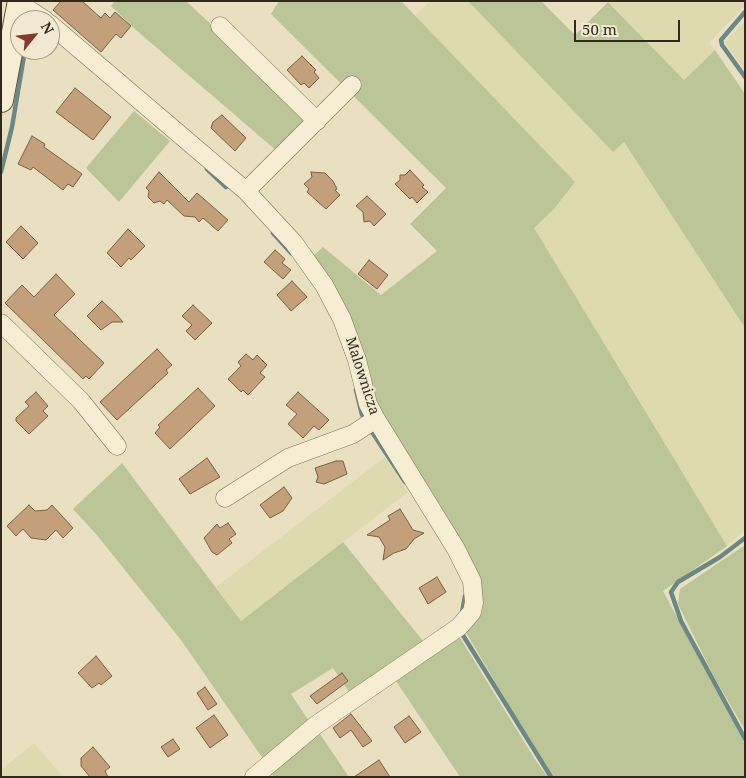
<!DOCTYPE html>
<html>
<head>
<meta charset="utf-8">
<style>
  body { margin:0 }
  #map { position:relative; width:746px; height:778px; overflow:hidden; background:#e9e0c1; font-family:"Noto Serif",serif }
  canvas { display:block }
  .frame { position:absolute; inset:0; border:2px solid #32291d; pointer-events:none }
  .north { position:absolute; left:10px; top:10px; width:50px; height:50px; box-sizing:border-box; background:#f1ead0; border:1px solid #a59d88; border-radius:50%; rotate:61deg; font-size:14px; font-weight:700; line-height:20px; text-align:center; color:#32291d }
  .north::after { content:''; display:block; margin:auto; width:18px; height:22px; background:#893831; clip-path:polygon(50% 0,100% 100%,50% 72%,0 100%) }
  .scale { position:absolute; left:574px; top:20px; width:106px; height:22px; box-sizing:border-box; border:2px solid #32291d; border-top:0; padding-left:6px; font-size:15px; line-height:18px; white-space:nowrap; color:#32291d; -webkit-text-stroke:4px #f1ead0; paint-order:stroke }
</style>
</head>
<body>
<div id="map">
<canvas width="746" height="778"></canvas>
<div class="frame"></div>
<div class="north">N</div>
<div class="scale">50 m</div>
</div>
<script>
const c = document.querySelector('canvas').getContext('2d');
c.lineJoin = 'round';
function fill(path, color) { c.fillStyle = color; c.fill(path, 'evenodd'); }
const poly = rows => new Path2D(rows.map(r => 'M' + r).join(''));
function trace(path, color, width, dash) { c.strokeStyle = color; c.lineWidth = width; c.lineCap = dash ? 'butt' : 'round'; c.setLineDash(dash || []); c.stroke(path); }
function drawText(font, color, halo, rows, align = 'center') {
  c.font = font + ' "Noto Serif",serif'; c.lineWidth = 4.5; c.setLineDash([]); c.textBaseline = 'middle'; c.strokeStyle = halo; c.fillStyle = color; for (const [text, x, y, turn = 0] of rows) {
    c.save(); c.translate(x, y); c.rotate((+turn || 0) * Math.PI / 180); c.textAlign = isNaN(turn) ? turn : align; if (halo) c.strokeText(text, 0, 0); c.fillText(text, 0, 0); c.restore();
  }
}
const farmland = poly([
  [430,1,468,1,613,151,624,142,745,328,745,530,727,546,533,228,554,209,574,182,415,16],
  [608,1,745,1,745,6,709,43,715,50,684,80],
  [745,21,745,71,725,42],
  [385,457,408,492,241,621,216,587],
  [34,743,63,777,1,777,1,770]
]);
const green = poly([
  [115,1,186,1,251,62,310,121,278,152,136,30,111,6],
  [279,1,401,1,575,182,554,209,534,228,727,546,663,591,745,744,745,777,551,777,464,629,479,598,382,422,311,258,323,247,381,295,437,251,410,224,446,188,271,14],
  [468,1,541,1,575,35,608,2,684,80,715,50,745,94,745,328,624,142,613,152],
  [134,111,170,141,119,202,86,168],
  [122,463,241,621,343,542,423,641,351,695,333,668,291,694,311,724,266,763,181,640,96,534,73,509],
  [745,545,745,730,713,675,678,604,680,589],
  [457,633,536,761,548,777,460,777,394,678],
  [318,731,349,777,274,777,270,771]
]);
const stream = poly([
  [745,12,721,40,722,45,745,77],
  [207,169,226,187],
  [1,172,12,127,25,50],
  [273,233,291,253],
  [356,390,362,415],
  [372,432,405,482],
  [745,538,720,557,678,582,671,592,681,621,745,739],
  [462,613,465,596],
  [461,632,551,777]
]);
const building = poly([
  [61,1,82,1,101,18,105,13,110,18,115,12,131,26,121,38,116,34,101,52,53,10,61,1],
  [302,56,316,70,314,72,319,78,309,88,304,83,301,85,287,70,302,56],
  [75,88,111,117,93,140,56,112,75,88],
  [222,115,246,138,235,151,211,128,213,122,222,115],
  [32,136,45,144,44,147,82,174,73,187,68,184,63,190,33,167,31,170,18,164,32,136],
  [410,170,424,185,422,187,428,192,417,203,412,197,410,199,395,184,400,180,400,175,405,175,410,170],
  [159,172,189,202,197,193,228,220,218,231,203,218,199,222,195,217,184,216,167,200,164,204,160,201,154,203,148,197,149,191,146,188,159,172],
  [311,172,325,173,333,181,337,189,335,190,340,195,326,209,307,192,309,189,304,184,312,177,311,172],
  [367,196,386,214,374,226,370,221,364,222,363,212,356,206,367,196],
  [21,226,38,243,23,259,6,242,21,226],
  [128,229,145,246,131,260,129,258,121,267,107,253,128,229],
  [275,250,285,259,282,263,291,270,283,279,264,262,275,250],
  [369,260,388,275,377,289,358,274,369,260],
  [56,274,75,294,54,315,104,363,89,379,86,376,83,379,5,303,22,285,34,297,56,274],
  [292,281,307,297,291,311,277,295,292,281],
  [102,301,116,314,123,322,112,322,101,330,87,316,102,301],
  [193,305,212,323,195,340,186,331,192,325,182,316,193,305],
  [157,349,172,365,166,370,168,373,117,420,100,402,157,349],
  [246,354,253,360,257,355,267,365,260,373,265,377,248,395,243,390,241,392,228,379,241,366,238,362,246,354],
  [198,388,215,406,170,449,155,433,160,427,158,425,198,388],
  [36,392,48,406,43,411,48,416,29,434,16,421,16,418,29,406,25,402,36,392],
  [298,392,329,420,319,430,314,426,303,438,288,424,297,414,286,405,298,392],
  [207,458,220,477,190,494,179,479,207,458],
  [336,461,343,461,347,474,324,484,316,482,318,477,315,468,336,461],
  [284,487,292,498,283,511,270,518,260,505,284,487],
  [29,505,35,511,47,510,52,505,73,528,63,538,56,530,46,540,31,538,23,529,16,536,7,526,29,505],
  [400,509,413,530,424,533,414,539,406,549,394,553,383,560,385,547,379,537,367,535,390,520,388,516,400,509],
  [228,523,236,534,229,539,232,543,217,555,212,552,204,538,217,524,220,528,228,523],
  [437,577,446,592,428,604,419,588,437,577],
  [96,656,112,676,101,685,99,683,92,688,78,673,96,656],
  [342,673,348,681,317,704,310,696,342,673],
  [205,687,217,704,208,710,197,693,205,687],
  [351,714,372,741,363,747,351,730,340,738,333,728,351,714],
  [214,715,228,735,210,748,196,728,214,715],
  [409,716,421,732,405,743,394,727,409,716],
  [173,739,180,749,168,757,161,747,173,739],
  [93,747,110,767,105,771,108,777,90,777,81,766,81,758,93,747],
  [379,760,390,777,354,777,379,760]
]);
const street = poly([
  [18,7,28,9,45,20],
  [50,24,246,191,294,243,324,285,342,319,357,360,368,404,376,419,456,549,472,581,474,602,472,612,459,627,316,725,254,777],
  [220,26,317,121],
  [246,191,352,85],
  [1,323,81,401,117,446],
  [225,498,288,458,353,434,376,419]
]);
const secondary = poly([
  [1,100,20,1]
]);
const streetNames = [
  ["Malownicza",362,376,72]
];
fill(farmland, '#dedab0');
fill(green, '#bcc597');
trace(stream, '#6c8884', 4.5);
fill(building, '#c39f7b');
trace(building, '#7d5f43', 1);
trace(street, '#80725b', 19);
trace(secondary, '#62533e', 26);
trace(street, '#f5eed3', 18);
trace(secondary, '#f5eed3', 24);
drawText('14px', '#32291d', '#f1ead0', streetNames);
</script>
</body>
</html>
